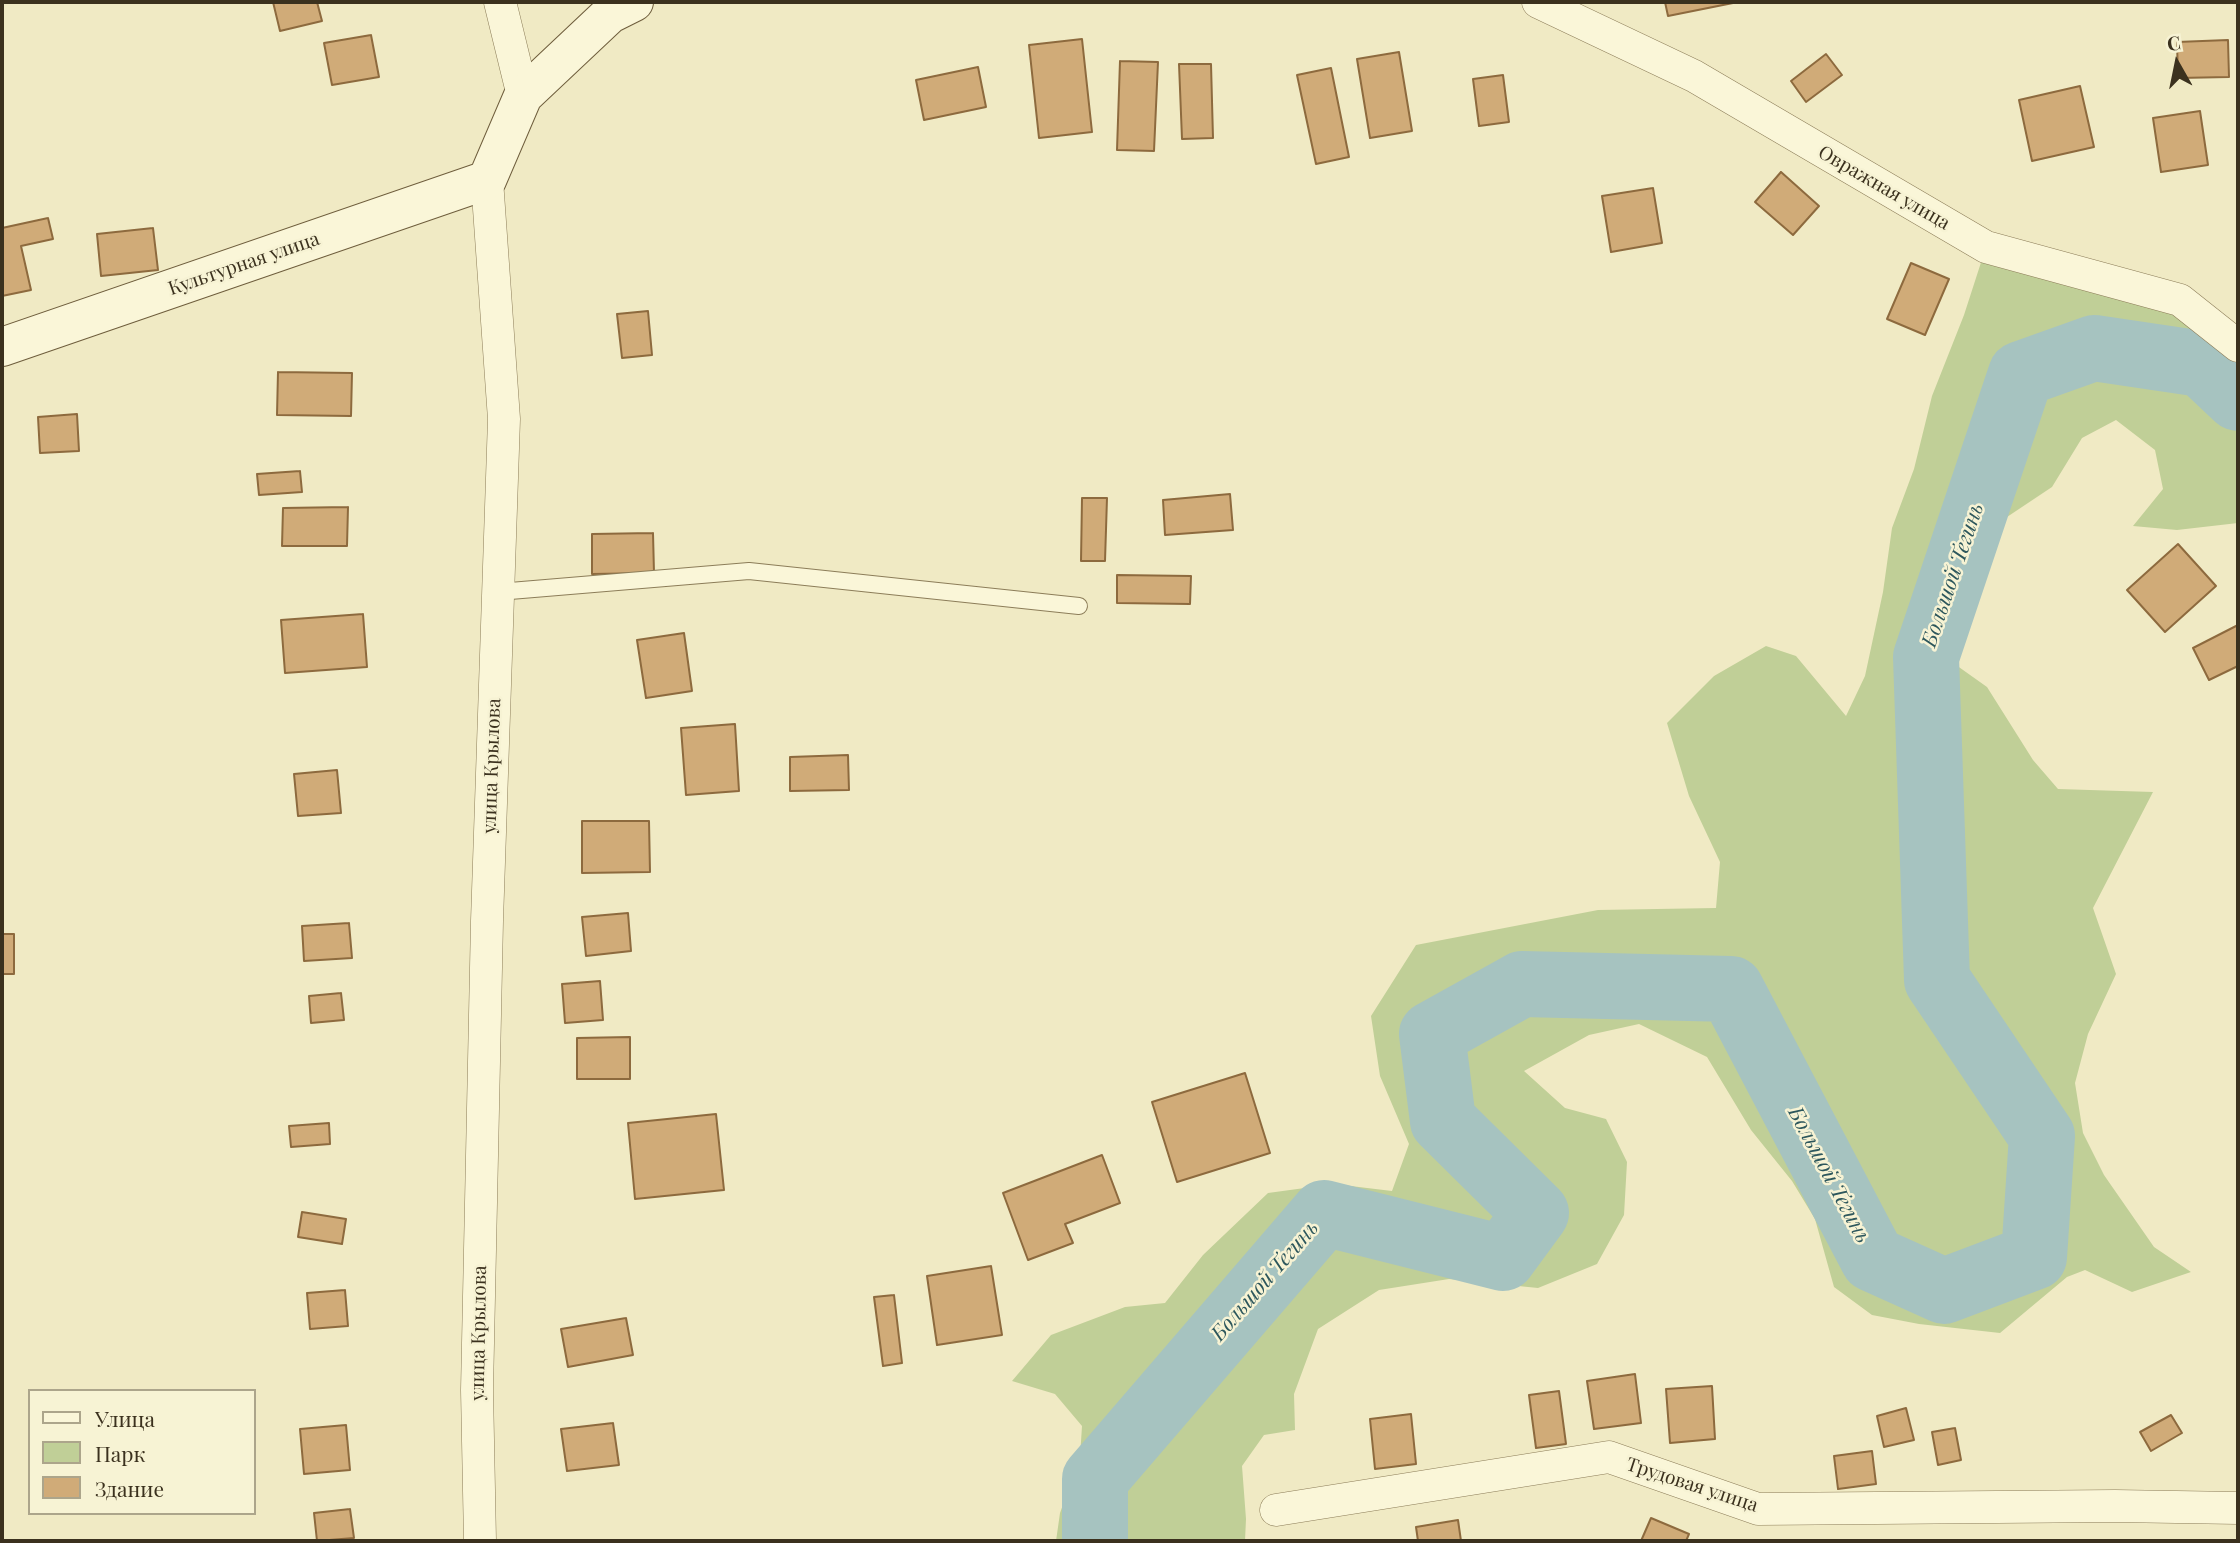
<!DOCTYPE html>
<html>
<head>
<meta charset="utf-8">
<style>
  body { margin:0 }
  #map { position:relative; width:2240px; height:1543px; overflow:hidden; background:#f0eac4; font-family:"Playfair Display",serif }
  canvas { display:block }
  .frame { position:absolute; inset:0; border:4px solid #3b311e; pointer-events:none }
  .legend { position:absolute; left:28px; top:1389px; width:228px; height:126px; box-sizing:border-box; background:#f7f3d4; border:2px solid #aca58b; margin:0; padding:9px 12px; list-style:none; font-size:21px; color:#3b311e }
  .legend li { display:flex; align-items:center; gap:14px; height:35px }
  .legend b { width:35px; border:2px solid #aca58b }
  .north { position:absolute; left:2142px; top:28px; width:70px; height:70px; -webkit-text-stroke:5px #f7f3d4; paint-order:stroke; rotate:351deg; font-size:19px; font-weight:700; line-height:28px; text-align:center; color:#3b311e }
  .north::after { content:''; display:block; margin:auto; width:24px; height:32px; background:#3b311e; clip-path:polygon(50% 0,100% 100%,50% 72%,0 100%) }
</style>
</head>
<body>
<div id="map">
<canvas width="2240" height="1543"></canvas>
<div class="frame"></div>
<ul class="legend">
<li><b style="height:9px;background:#faf6d8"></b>Улица</li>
<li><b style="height:19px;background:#c0cf97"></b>Парк</li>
<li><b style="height:19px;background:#d0ab78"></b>Здание</li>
</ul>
<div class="north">С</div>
</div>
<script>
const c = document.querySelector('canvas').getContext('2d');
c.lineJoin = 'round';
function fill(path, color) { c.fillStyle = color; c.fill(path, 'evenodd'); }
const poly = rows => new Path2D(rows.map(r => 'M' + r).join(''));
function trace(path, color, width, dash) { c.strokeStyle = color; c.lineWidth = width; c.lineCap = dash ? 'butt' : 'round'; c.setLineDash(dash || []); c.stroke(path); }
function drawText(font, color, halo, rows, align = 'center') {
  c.font = font + ' "Playfair Display",serif'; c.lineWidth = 5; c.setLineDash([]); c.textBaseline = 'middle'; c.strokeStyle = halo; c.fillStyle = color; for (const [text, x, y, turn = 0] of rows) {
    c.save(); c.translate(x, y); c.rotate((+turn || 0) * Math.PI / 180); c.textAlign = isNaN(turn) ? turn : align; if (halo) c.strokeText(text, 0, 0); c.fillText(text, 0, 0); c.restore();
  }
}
const green = poly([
  [1986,247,2168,296,2238,349,2238,523,2177,530,2133,526,2163,489,2155,450,2116,420,2082,438,2052,487,1989,529,1956,607,1956,665,1987,687,2033,760,2058,789,2153,792,2093,908,2116,974,2088,1034,2075,1083,2083,1133,2104,1175,2154,1247,2191,1272,2132,1292,2085,1270,2067,1277,2000,1333,1919,1324,1872,1315,1834,1287,1815,1219,1792,1181,1751,1130,1707,1057,1639,1024,1589,1035,1524,1071,1565,1108,1606,1119,1627,1162,1624,1215,1597,1264,1538,1288,1449,1279,1379,1290,1318,1329,1294,1394,1295,1430,1264,1435,1242,1466,1246,1519,1245,1541,1056,1541,1060,1513,1080,1457,1082,1426,1055,1394,1012,1381,1051,1335,1125,1307,1165,1303,1203,1255,1268,1193,1334,1184,1392,1191,1409,1144,1380,1076,1371,1016,1416,945,1598,910,1716,908,1720,862,1689,796,1667,723,1714,676,1766,646,1796,656,1846,716,1865,676,1883,592,1892,528,1914,469,1932,396,1964,315]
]);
const river = poly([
  [1095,1541,1095,1479,1324,1213,1503,1258,1536,1213,1443,1121,1432,1034,1522,984,1731,989,1873,1259,1944,1291,2034,1257,2042,1136,1937,980,1926,657,2021,374,2094,348,2202,364,2238,398]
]);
const building = poly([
  [273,2,317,2,322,21,280,31,273,2],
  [1665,2,1738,2,1668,16,1665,2],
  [371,35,379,77,332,85,324,43,371,35],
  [1082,39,1092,132,1039,138,1029,45,1082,39],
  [2228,40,2229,77,2178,78,2177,42,2228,40],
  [1399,52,1412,131,1370,138,1357,59,1399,52],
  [1826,54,1842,75,1806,102,1791,81,1826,54],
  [1120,61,1158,62,1154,151,1117,150,1120,61],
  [1179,64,1211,64,1213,138,1182,139,1179,64],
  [978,67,986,107,924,120,916,80,978,67],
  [1331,68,1349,157,1316,164,1297,75,1331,68],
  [1503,75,1509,122,1479,126,1473,79,1503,75],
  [2080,86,2094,147,2032,161,2019,100,2080,86],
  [2200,111,2208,165,2161,172,2153,118,2200,111],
  [1781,172,1819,206,1793,235,1755,202,1781,172],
  [1653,188,1662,243,1611,252,1602,196,1653,188],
  [48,218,53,239,21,246,31,290,2,296,2,228,48,218],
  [153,228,158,270,101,276,97,234,153,228],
  [1911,263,1949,279,1925,335,1887,319,1911,263],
  [648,311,652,355,622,358,617,314,648,311],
  [278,372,352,373,351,416,277,415,278,372],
  [77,414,79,451,40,453,38,417,77,414],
  [300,471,302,492,259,495,257,474,300,471],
  [1230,494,1233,530,1165,535,1163,500,1230,494],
  [1082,498,1107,498,1105,561,1081,561,1082,498],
  [348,507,347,546,282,546,283,508,348,507],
  [653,533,654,573,592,574,592,534,653,533],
  [2178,544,2216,586,2165,632,2127,590,2178,544],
  [1117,575,1191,576,1190,604,1117,603,1117,575],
  [363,614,367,667,285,673,281,620,363,614],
  [2238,625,2238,666,2209,680,2193,648,2238,625],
  [684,633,692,691,646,698,637,640,684,633],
  [735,724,739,791,686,795,681,728,735,724],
  [848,755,849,790,790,791,790,757,848,755],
  [337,770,341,813,298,816,294,774,337,770],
  [582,821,649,821,650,872,582,873,582,821],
  [628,913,631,951,586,956,582,917,628,913],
  [349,923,352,958,304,961,302,926,349,923],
  [2,934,14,934,14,974,2,974,2,934],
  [600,981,603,1020,565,1023,562,984,600,981],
  [341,993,344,1020,311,1023,309,996,341,993],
  [630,1037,630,1079,577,1079,577,1038,630,1037],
  [1245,1073,1270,1153,1177,1182,1152,1102,1245,1073],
  [716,1114,724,1190,635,1199,628,1123,716,1114],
  [329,1123,330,1144,291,1147,289,1126,329,1123],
  [1102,1155,1120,1203,1065,1224,1073,1243,1028,1260,1003,1193,1102,1155],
  [302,1212,346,1219,342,1244,298,1237,302,1212],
  [991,1266,1002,1335,937,1345,927,1276,991,1266],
  [345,1290,348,1326,310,1329,307,1293,345,1290],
  [894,1295,902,1363,883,1366,874,1297,894,1295],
  [626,1318,633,1355,568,1367,561,1329,626,1318],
  [1635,1374,1641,1423,1594,1429,1587,1381,1635,1374],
  [1712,1386,1715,1439,1670,1443,1666,1389,1712,1386],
  [1559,1391,1566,1444,1536,1448,1529,1395,1559,1391],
  [1906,1408,1914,1440,1884,1447,1877,1416,1906,1408],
  [1411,1414,1416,1464,1375,1469,1370,1419,1411,1414],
  [2171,1415,2182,1433,2151,1451,2140,1432,2171,1415],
  [613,1423,619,1465,567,1471,561,1429,613,1423],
  [346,1425,350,1470,304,1474,300,1429,346,1425],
  [1955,1428,1961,1460,1938,1465,1932,1432,1955,1428],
  [1872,1451,1876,1484,1838,1489,1834,1456,1872,1451],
  [350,1509,354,1538,317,1541,314,1513,350,1509],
  [1651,1518,1689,1534,1686,1541,1641,1541,1651,1518],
  [1458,1520,1461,1541,1418,1541,1416,1527,1458,1520]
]);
const lane = poly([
  [498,592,749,571,1079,606]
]);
const street = poly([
  [500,2,523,96],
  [1538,2,1694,76,1986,247,2180,300,2238,346],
  [1276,1510,1609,1457,1758,1509,2115,1506,2238,1508],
  [480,1541,477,1390,487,921,504,419,487,180]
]);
const secondary = poly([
  [2,347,487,180,523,96,610,14,634,2]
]);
const streetNames = [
  ["Овражная улица",1884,188,30],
  ["Культурная улица",244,264,-19],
  ["улица Крылова",492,766,-88],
  ["улица Крылова",479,1333,-89],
  ["Трудовая улица",1692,1485,18]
];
const waterNames = [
  ["Большой Тегинь",1953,575,-71],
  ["Большой Тегинь",1829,1175,62],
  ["Большой Тегинь",1265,1281,-49]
];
fill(green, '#c0cf97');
trace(river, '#a6c3c0', 66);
fill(building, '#d0ab78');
trace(building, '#8d6a3e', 2);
trace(lane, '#8c7d59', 18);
trace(street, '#8c7d59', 33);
trace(secondary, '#6e5d3c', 40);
trace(lane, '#faf6d8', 16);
trace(street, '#faf6d8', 32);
trace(secondary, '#faf6d8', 38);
drawText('19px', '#3b311e', '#f7f3d4', streetNames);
drawText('italic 21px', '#2d575c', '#f7f3d4', waterNames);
</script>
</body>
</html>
